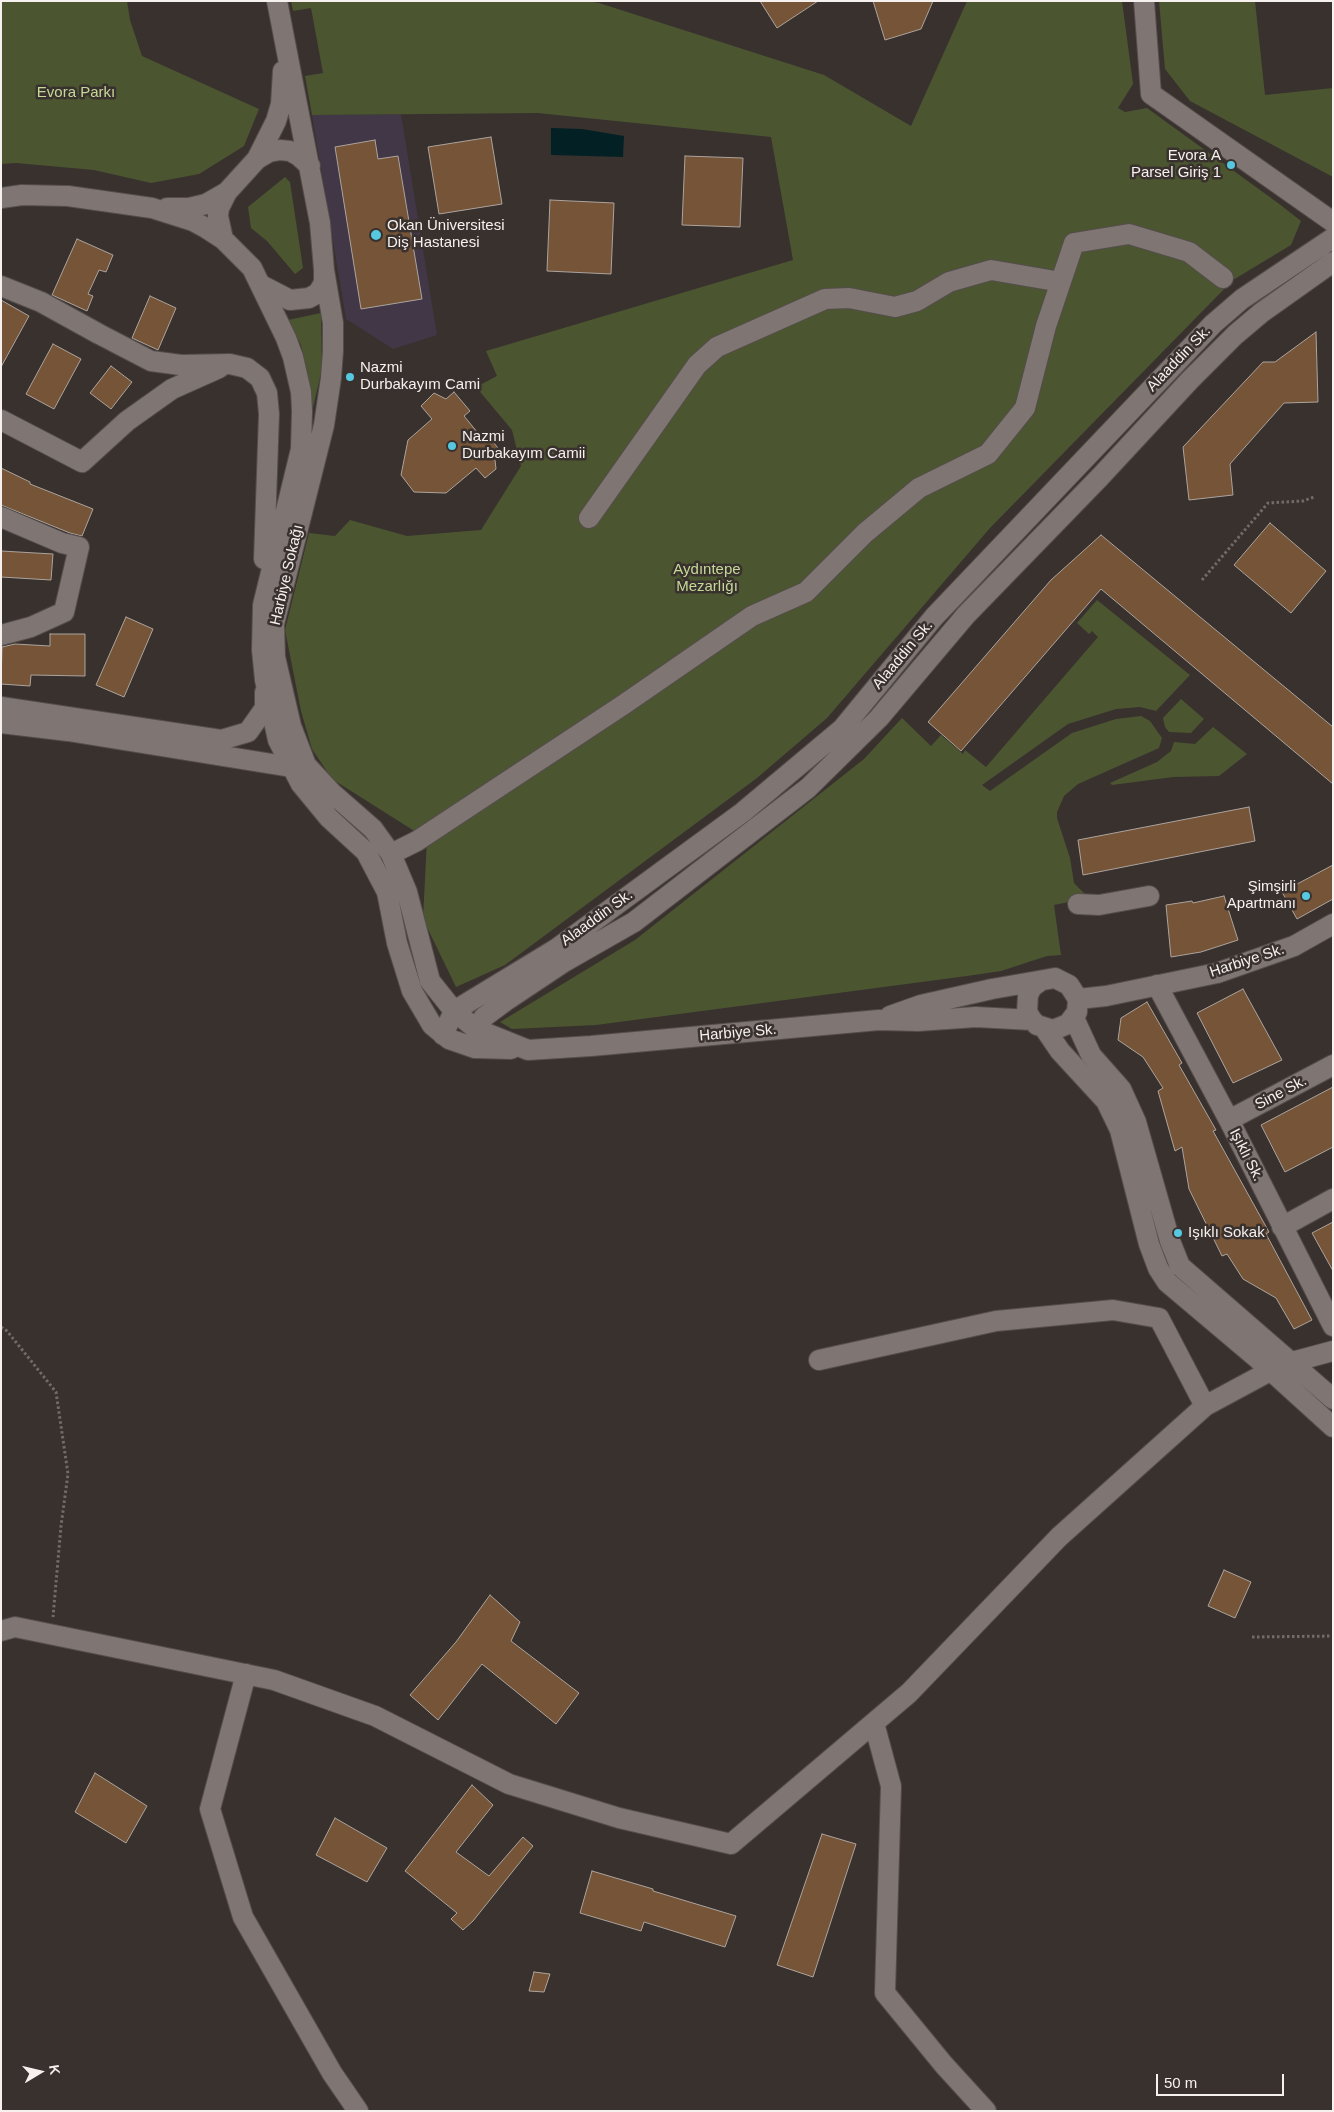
<!DOCTYPE html>
<html>
<head>
<meta charset="utf-8">
<style>
  body { margin:0 }
  #map { position:relative; width:1334px; height:2112px; overflow:hidden; background:#39312e; font-family:Arial,sans-serif }
  canvas { display:block }
  .frame { position:absolute; inset:0; border:2px solid #f6f0ee; pointer-events:none }
  .north { position:absolute; left:15px; top:2047px; width:50px; height:50px; -webkit-text-stroke:4px #39312e; paint-order:stroke; rotate:81deg; font-size:14px; font-weight:700; line-height:20px; text-align:center; color:#f6f0ee }
  .north::after { content:''; display:block; margin:auto; width:18px; height:22px; background:#f6f0ee; clip-path:polygon(50% 0,100% 100%,50% 72%,0 100%) }
  .scale { position:absolute; left:1156px; top:2074px; width:128px; height:22px; box-sizing:border-box; border:2px solid #f6f0ee; border-top:0; padding-left:6px; font-size:15px; line-height:18px; white-space:nowrap; color:#f6f0ee; -webkit-text-stroke:4px #39312e; paint-order:stroke }
</style>
</head>
<body>
<div id="map">
<canvas width="1334" height="2112"></canvas>
<div class="frame"></div>
<div class="north">K</div>
<div class="scale">50 m</div>
</div>
<script>
const c = document.querySelector('canvas').getContext('2d');
c.lineJoin = 'round';
function fill(path, color) { c.fillStyle = color; c.fill(path, 'evenodd'); }
const poly = rows => new Path2D(rows.map(r => 'M' + r).join(''));
function trace(path, color, width, dash) { c.strokeStyle = color; c.lineWidth = width; c.lineCap = dash ? 'butt' : 'round'; c.setLineDash(dash || []); c.stroke(path); }
function drawText(font, color, halo, rows, align = 'center') {
  c.font = font + ' Arial,sans-serif'; c.lineWidth = 5; c.setLineDash([]); c.textBaseline = 'middle'; c.strokeStyle = halo; c.fillStyle = color; for (const [text, x, y, turn = 0] of rows) {
    c.save(); c.translate(x, y); c.rotate((+turn || 0) * Math.PI / 180); c.textAlign = isNaN(turn) ? turn : align; if (halo) c.strokeText(text, 0, 0); c.fillText(text, 0, 0); c.restore();
  }
}
const medical = poly([
  [401,114,437,335,393,349,346,319,312,115]
]);
const green = poly([
  [1,1,127,1,130,20,142,56,259,109,244,146,199,174,151,183,94,170,16,163,1,164],
  [291,1,587,1,599,3,824,75,911,126,967,1,1122,1,1133,84,1118,108,1125,112,1147,108,1278,203,1301,221,1291,245,1233,280,990,528,827,718,757,778,505,965,456,987,423,919,427,839,332,779,312,749,301,711,285,630,309,533,335,536,350,520,407,536,481,530,521,466,512,430,476,387,497,376,486,351,793,260,771,137,538,113,312,115,305,76,323,73,311,8,293,11],
  [1159,1,1255,1,1265,95,1333,88,1333,177,1190,101,1165,69],
  [285,177,290,182,303,268,295,274,267,241,251,228,248,207],
  [321,313,322,369,310,420,307,371,301,345,288,320],
  [1097,600,1190,675,1156,711,1140,707,1116,709,1068,724,982,785,990,791,1072,733,1116,719,1141,716,1150,721,1162,738,1159,748,1078,784,1064,796,1057,812,1057,818,1070,858,1074,883,1089,898,1054,905,1061,955,1047,956,1001,971,967,976,596,1025,512,1029,500,1022,635,940,864,759,902,718,931,746,941,735,963,754,965,750,986,767,1098,637,1092,631,1089,634,1077,623],
  [1181,699,1204,719,1191,733,1169,732,1165,727,1163,718],
  [1213,727,1247,754,1219,776,1173,777,1112,785,1110,783,1157,762,1171,751,1174,742,1195,744]
]);
const water = poly([
  [551,128,582,129,624,136,623,157,551,155]
]);
const building = poly([
  [760,1,818,1,777,28,760,1],
  [873,1,933,1,921,29,885,40,873,1],
  [491,137,502,204,439,214,428,147,491,137],
  [375,140,378,159,398,156,422,299,361,309,335,147,375,140],
  [685,156,743,158,740,227,682,225,685,156],
  [550,200,614,203,611,274,547,271,550,200],
  [77,239,113,255,106,272,99,270,88,294,93,296,87,311,52,295,77,239],
  [150,296,176,308,158,350,132,338,150,296],
  [1,300,29,316,1,367,1,300],
  [1316,332,1318,402,1284,403,1230,464,1233,495,1189,500,1183,447,1263,362,1275,362,1316,332],
  [53,344,81,359,54,409,26,394,53,344],
  [111,366,132,382,111,409,90,393,111,366],
  [454,392,470,411,464,416,482,438,487,434,501,452,495,460,496,469,485,478,476,468,446,493,414,492,401,475,408,440,432,419,421,406,434,393,446,399,454,392],
  [1,468,30,482,30,484,93,509,82,536,70,533,1,505,1,468],
  [1270,523,1326,571,1291,613,1234,565,1270,523],
  [1101,535,1333,727,1333,784,1101,589,961,751,928,722,1051,580,1101,535],
  [1,551,53,554,51,580,1,577,1,551],
  [126,617,153,629,124,697,96,685,126,617],
  [50,634,85,634,85,676,31,675,30,686,1,684,2,647,15,644,50,646,50,634],
  [1249,807,1255,841,1083,875,1078,840,1249,807],
  [1333,865,1333,899,1297,919,1282,892,1333,865],
  [1224,896,1238,940,1201,952,1171,957,1166,905,1192,901,1193,903,1224,896],
  [1243,989,1282,1060,1233,1083,1197,1013,1243,989],
  [1147,1002,1182,1063,1179,1065,1216,1130,1213,1131,1269,1232,1266,1234,1312,1320,1294,1329,1276,1298,1243,1279,1227,1254,1222,1256,1189,1189,1182,1147,1175,1151,1158,1091,1163,1088,1143,1057,1118,1040,1121,1018,1147,1002],
  [1333,1087,1333,1147,1285,1172,1261,1125,1333,1087],
  [1333,1222,1333,1271,1312,1233,1333,1222],
  [1224,1570,1251,1582,1235,1618,1208,1606,1224,1570],
  [490,1595,520,1622,511,1641,579,1693,556,1724,482,1664,438,1720,410,1695,456,1642,490,1595],
  [95,1773,147,1806,126,1843,75,1812,95,1773],
  [472,1785,493,1805,456,1852,489,1876,523,1837,533,1846,473,1921,463,1930,451,1919,457,1913,405,1871,472,1785],
  [335,1818,387,1848,367,1882,316,1855,335,1818],
  [822,1834,856,1844,813,1977,777,1965,822,1834],
  [592,1871,653,1889,653,1891,736,1916,725,1947,644,1922,641,1931,580,1913,592,1871],
  [534,1972,550,1974,544,1992,529,1991,534,1972]
]);
const path = poly([
  [1202,580,1268,503,1303,501,1314,497],
  [1,1327,7,1331,56,1392,68,1474,61,1526,53,1617],
  [1252,1637,1333,1636]
]);
const minor = poly([
  [277,1,320,223,324,270,333,323,333,351,331,378,324,425,274,624,275,657,291,726,306,765,332,793,373,829,391,854,407,892,430,981,454,1011,476,1029,528,1050,591,1046,879,1020,918,1021,976,1017,1032,1020],
  [1144,1,1151,94,1333,222],
  [257,159,269,152,280,150,290,151,299,156,310,166],
  [1,198,22,195,68,196,152,208,193,221,206,228,223,239,252,268,286,338,293,357,301,392,302,411,301,449,263,605,262,650,265,680,278,740,301,784,329,818,366,852,387,892,397,943,412,991,432,1025,449,1039,475,1048,511,1049],
  [167,208,189,208,206,204,227,192,257,159,276,121,281,104,283,71],
  [223,239,218,216,219,208,227,192],
  [261,285,290,300,309,298,318,293,324,283,324,272],
  [1,286,41,302,99,334,151,361,181,365,230,364,247,368,260,378,267,393,269,414,264,559],
  [1,420,82,462,127,421,172,389,219,368],
  [1,517,62,543,79,547,64,612,31,627,1,635],
  [589,518,697,365,717,347,825,299,849,298,895,307,917,301,949,282,991,270,1061,282],
  [1,707,221,740,248,732,265,708,265,692],
  [1,723,68,731,291,767],
  [391,854,417,841,623,705,752,616,806,592,865,533,919,488,988,454,1025,408,1046,326,1074,243,1129,234,1189,252,1223,278],
  [1078,904,1099,905,1149,896],
  [1157,985,1229,1120,1333,1326],
  [1078,999,1106,996,1217,973,1294,946,1333,924],
  [890,1016,921,1005,992,989,1055,978,1069,985,1078,999,1077,1012,1068,1024,1053,1030,1037,1025,1032,1020,1027,1012,1028,995,1032,987,1039,982],
  [1074,1018,1091,1055,1121,1089,1136,1122,1170,1241,1180,1266,1333,1399],
  [476,1029,484,1017,507,1000,564,962,634,922,808,788,879,718,966,615,1100,477,1190,380,1235,335,1261,313,1333,262],
  [1045,1029,1060,1051,1106,1101,1120,1130,1149,1244,1158,1268,1167,1282,1257,1358,1333,1427],
  [443,1035,454,1011,556,949,743,812,842,729,934,617,1213,324,1242,299,1333,238],
  [1229,1120,1333,1065],
  [1282,1227,1333,1199],
  [819,1360,996,1321,1113,1310,1159,1318,1205,1406],
  [1,1631,15,1627,274,1680,375,1716,509,1784,619,1818,731,1844,909,1693,1059,1537,1205,1406,1270,1371,1292,1362,1333,1351],
  [246,1674,210,1809,243,1917,332,2073,358,2111],
  [874,1723,891,1786,885,1993,944,2065,986,2111]
]);
const markers = [
  [1231,165,5,"#56c9e1"],
  [376,235,6,"#56c9e1"],
  [350,377,5,"#56c9e1"],
  [452,446,5,"#56c9e1"],
  [1306,896,5,"#56c9e1"],
  [1178,1233,5,"#56c9e1"]
];
const parkNames = [
  ["Evora Parkı",76,93],
  ["Aydıntepe",707,570],
  ["Mezarlığı",707,587]
];
const poiNames = [
  ["Evora A",1221,156,"right"],
  ["Parsel Giriş 1",1221,173,"right"],
  ["Okan Üniversitesi",387,226],
  ["Diş Hastanesi",387,243],
  ["Nazmi",360,368],
  ["Durbakayım Cami",360,385],
  ["Nazmi",462,437],
  ["Durbakayım Camii",462,454],
  ["Şimşirli",1296,887,"right"],
  ["Apartmanı",1296,904,"right"],
  ["Işıklı Sokak",1188,1233]
];
const streetNames = [
  ["Alaaddin Sk.",1179,359,-46],
  ["Harbiye Sokağı",287,575,-77],
  ["Alaaddin Sk.",903,655,-50],
  ["Alaaddin Sk.",597,918,-36],
  ["Harbiye Sk.",1247,961,-18],
  ["Harbiye Sk.",738,1033,-5],
  ["Sine Sk.",1281,1093,-28],
  ["Işıklı Sk.",1246,1155,63]
];
fill(medical, '#413746');
fill(green, '#4b5631');
fill(water, '#032125');
fill(building, '#755438');
trace(building, '#aca49e', 1);
trace(minor, '#544d4b', 22);
trace(path, '#726b68', 3, [2.5, 2.5]);
trace(minor, '#7f7572', 20);
for (const [x, y, r, color] of markers) { const dot = new Path2D(); dot.arc(x, y, r, 0, 2 * Math.PI); c.fillStyle = color; c.fill(dot); trace(dot, '#39312e', 2); }
drawText('15px', '#c5d997', '#39312e', parkNames);
drawText('15px', '#f6f0ee', '#39312e', poiNames, 'left');
drawText('15px', '#f6f0ee', '#39312e', streetNames);
</script>
</body>
</html>
